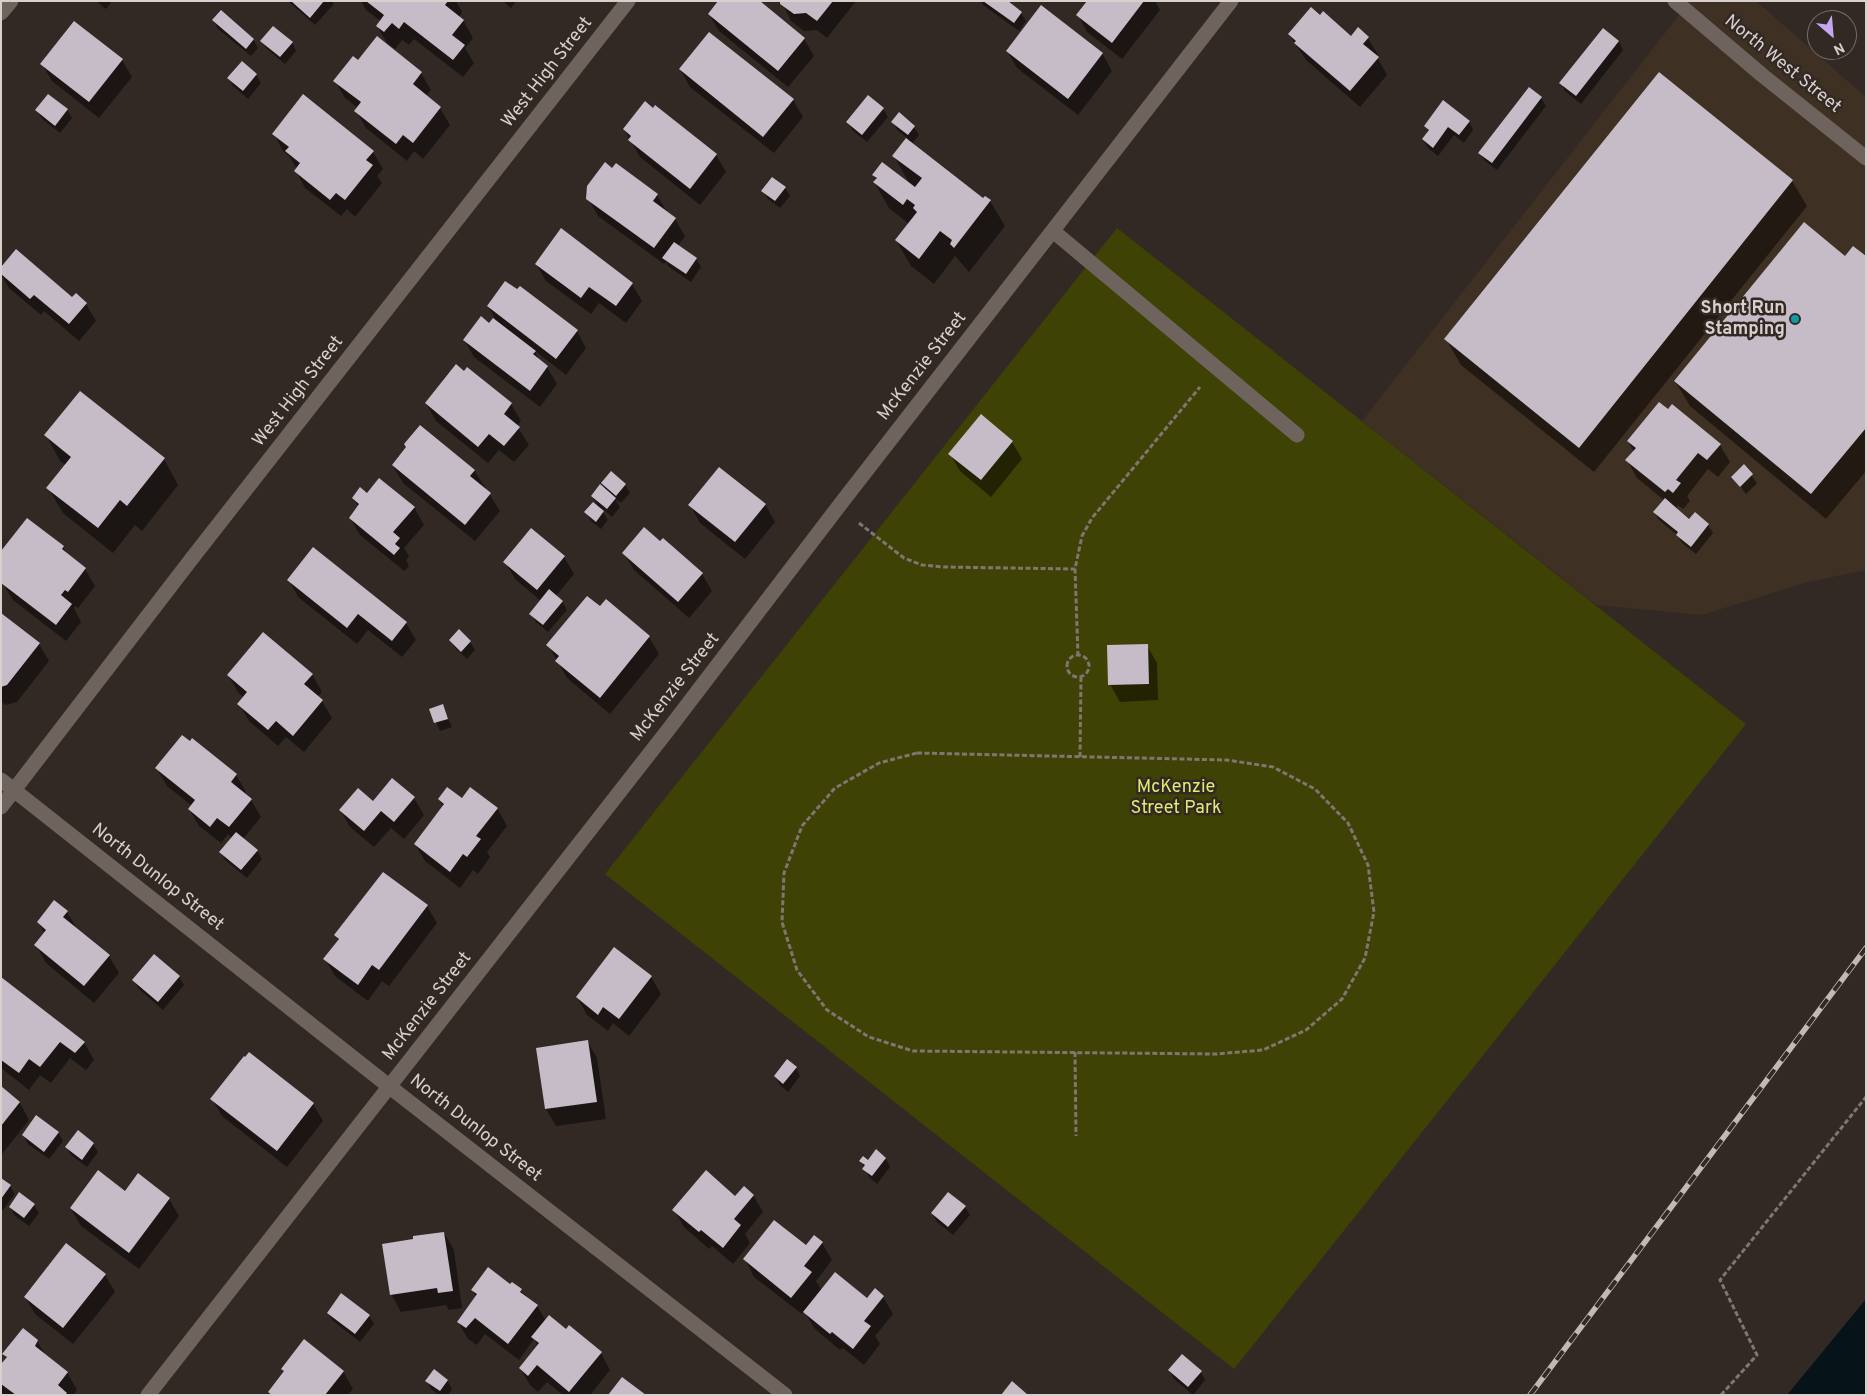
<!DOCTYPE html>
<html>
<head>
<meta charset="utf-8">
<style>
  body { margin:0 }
  #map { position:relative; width:1867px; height:1396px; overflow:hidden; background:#332924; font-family:Overpass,sans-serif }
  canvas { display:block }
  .frame { position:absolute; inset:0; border:2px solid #d7d0cd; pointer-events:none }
  .north { position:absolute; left:1807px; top:10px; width:50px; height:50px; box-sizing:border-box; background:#332924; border:1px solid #756c68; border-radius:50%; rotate:153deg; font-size:14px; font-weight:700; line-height:20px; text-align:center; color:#d7d0cd }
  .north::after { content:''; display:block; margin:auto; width:18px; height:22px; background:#c6a6f0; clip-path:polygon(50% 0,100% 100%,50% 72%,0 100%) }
</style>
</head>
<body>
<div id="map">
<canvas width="1867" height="1396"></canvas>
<div class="frame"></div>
<div class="north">N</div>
</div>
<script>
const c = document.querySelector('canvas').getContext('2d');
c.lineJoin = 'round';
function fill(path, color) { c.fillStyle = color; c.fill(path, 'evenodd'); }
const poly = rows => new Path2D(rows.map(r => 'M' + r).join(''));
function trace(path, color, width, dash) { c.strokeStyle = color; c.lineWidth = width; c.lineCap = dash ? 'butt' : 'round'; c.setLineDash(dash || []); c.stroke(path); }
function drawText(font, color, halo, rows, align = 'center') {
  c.font = font + ' Overpass,sans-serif'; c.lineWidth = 5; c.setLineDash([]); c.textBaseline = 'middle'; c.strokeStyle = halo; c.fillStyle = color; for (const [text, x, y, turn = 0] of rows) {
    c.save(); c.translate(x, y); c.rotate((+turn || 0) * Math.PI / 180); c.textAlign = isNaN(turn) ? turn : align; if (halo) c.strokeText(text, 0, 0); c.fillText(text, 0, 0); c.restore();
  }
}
const industrial = poly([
  [1690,1,1756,1,1866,97,1866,570,1804,583,1702,615,1596,605,1362,421]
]);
const green = poly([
  [1117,228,1746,724,1234,1369,605,874]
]);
const water = poly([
  [1866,1299,1866,1395,1787,1395]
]);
const shadow = poly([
  [96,1,112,1,106,9],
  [288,1,332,1,334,4,315,25],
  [361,1,456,1,462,12,459,17,463,20,473,38,465,48,474,63,463,77,414,39,409,45,402,40,395,49,387,43,377,26,381,21,366,10],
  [503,1,516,1,511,8],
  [781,1,856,1,827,38,817,30,804,31,791,21],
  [981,1,1008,1,1021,13,1026,21,1019,31,983,5],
  [1088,1,1155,1,1160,10,1122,59,1087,32,1078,15],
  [709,14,804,39,814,56,788,87,719,31],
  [1320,16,1351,38,1368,38,1378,55,1377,57,1387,75,1360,107,1306,60,1289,34],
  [214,21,253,39,258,48,251,56,218,29],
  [1603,30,1619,42,1623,50,1581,104,1565,91,1561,83],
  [262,41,292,42,296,51,285,64,267,49],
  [1007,51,1102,53,1112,71,1078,115,1017,68],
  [122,60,132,77,99,118,52,81,42,64],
  [358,61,421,73,431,90,426,96,440,108,450,125,423,159,414,151,407,161,366,128,356,111,358,108,345,98,335,81],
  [242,62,256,75,261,83,248,99,233,86,228,78],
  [680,69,793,100,803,117,774,153,690,87],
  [1659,74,1792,181,1807,206,1594,472,1461,365,1446,339],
  [1541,98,1546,106,1497,170,1485,161,1480,153],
  [883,109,888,117,867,142,852,130,848,122],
  [67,110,72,118,60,133,42,119,37,111],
  [1469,121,1473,130,1464,143,1454,135,1438,156,1428,148,1423,139,1429,132,1426,126],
  [893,122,914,127,919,135,912,144,983,200,990,201,1005,226,969,272,955,256,934,284,911,266,896,240,909,224,889,208,875,183,877,180,873,175,911,186,894,156,907,138,897,130],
  [624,129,716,155,726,172,700,205,640,157],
  [274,134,373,152,383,169,377,176,382,183,355,217,347,209,341,216,305,188,296,171,297,169,289,156,283,151],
  [612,169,657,195,667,212,675,219,685,236,678,246,696,259,701,267,691,282,669,267,666,262,664,264,598,216,588,198],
  [785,188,790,196,780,208,768,199,763,191],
  [1845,258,1866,258,1866,471,1826,519,1690,406,1675,381],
  [536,264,632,284,642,301,626,323,599,303,591,314,546,281],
  [1,269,86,304,96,321,79,341,44,311,41,315,9,288,1,274],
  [488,306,577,331,586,348,566,375,534,350,540,361,547,367,557,384,540,407,474,357,464,340,489,325,498,324],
  [426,403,511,404,521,421,517,426,529,445,514,462,499,450,488,463,436,421],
  [46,435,164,459,178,485,142,531,135,525,113,553,63,513,48,488,66,465,60,461],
  [1628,441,1720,445,1730,462,1718,477,1708,469,1687,496,1690,501,1683,509,1678,505,1676,509,1689,520,1695,513,1708,525,1713,533,1696,554,1682,543,1677,535,1659,520,1654,512,1664,500,1637,478,1627,460,1634,452],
  [1012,442,1022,459,991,497,960,471,950,454],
  [393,466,474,470,500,511,475,541,403,483],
  [1744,466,1757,483,1746,494,1733,477],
  [602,483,625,485,630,493,621,503,615,499,620,507,612,517,600,507,608,520,601,529,591,521,586,512,600,509,592,496,607,492],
  [367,494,414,507,424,525,404,548,409,556,406,560,409,566,404,571,360,535,350,518,359,507,353,498],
  [765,504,775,522,745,559,700,523,690,505],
  [27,520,63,547,68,555,85,569,95,586,78,608,75,606,74,608,81,622,66,641,13,600,2,582],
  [663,540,702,574,712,591,689,618,634,570,624,553,661,543],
  [564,557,574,574,556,596,562,601,567,610,548,632,536,622,531,614,541,601,515,579,505,562],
  [289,580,406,623,416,640,402,657,368,630,357,644,298,597],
  [606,601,649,637,659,654,610,714,567,678,548,645,600,608],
  [1,615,39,644,49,661,17,702,6,705,1,702],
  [459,631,470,642,475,650,467,659,455,648,451,640],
  [1147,646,1157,663,1158,700,1120,702,1110,684],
  [312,674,322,692,317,697,322,701,332,718,304,752,286,737,278,746,249,721,239,704,244,698,238,692,228,675],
  [442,706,452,727,440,731,431,710],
  [157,769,236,775,246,792,244,794,251,800,261,817,243,839,257,851,262,859,247,878,225,860,221,852,232,838,228,834,221,843,199,826,189,809,192,806,167,786],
  [392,779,414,798,424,815,404,839,391,828,374,847,350,827,340,810,373,803],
  [439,799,462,800,497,808,507,826,487,852,490,857,478,874,473,870,460,888,425,861,415,844,443,806],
  [427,906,437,923,389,986,382,981,368,1001,335,976,325,959,339,941,336,936],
  [67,912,77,929,109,956,119,973,94,1003,46,963,36,945,45,934,38,922],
  [154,956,179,977,184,985,163,1010,138,988,134,980],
  [651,977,661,994,629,1036,613,1023,608,1031,587,1015,577,997],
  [1,979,84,1042,94,1060,86,1070,70,1058,51,1083,40,1075,29,1090,1,1068],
  [587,1041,597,1058,606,1119,556,1126,546,1109],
  [796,1068,800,1076,788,1092,780,1085,775,1076],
  [1,1088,20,1103,29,1120,2,1154],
  [212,1099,313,1104,323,1121,287,1167,222,1116],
  [58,1132,63,1141,49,1159,28,1144,23,1135],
  [93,1144,98,1152,87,1167,71,1155,66,1147],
  [886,1159,890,1167,877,1184,869,1177,861,1161],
  [1,1179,10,1186,15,1194,3,1210,1,1209],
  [753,1195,763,1212,745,1234,750,1243,733,1264,712,1246,709,1249,684,1227,674,1210],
  [169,1199,179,1216,139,1269,81,1226,71,1209],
  [34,1205,39,1213,29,1226,15,1216,10,1207],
  [965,1207,970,1215,953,1235,937,1222,932,1213],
  [444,1233,454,1250,462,1308,449,1310,446,1305,401,1312,391,1294],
  [822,1243,832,1260,816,1281,822,1291,867,1300,883,1297,893,1314,875,1336,880,1344,864,1365,843,1348,840,1350,815,1329,804,1311,802,1314,754,1277,745,1259],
  [105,1275,115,1292,73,1344,35,1314,25,1297],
  [512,1283,537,1306,546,1321,566,1330,601,1353,610,1370,590,1395,563,1395,547,1382,538,1392,530,1385,520,1368,538,1346,534,1339,519,1360,485,1334,477,1345,468,1339,458,1322,476,1297,472,1290,510,1286],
  [328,1313,369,1316,374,1324,360,1342,333,1321],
  [37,1341,46,1356,67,1372,77,1390,73,1395,3,1394,1,1391,1,1366,7,1359,4,1354],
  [283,1369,343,1371,353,1389,348,1395,272,1395,270,1392,285,1372],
  [1169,1370,1201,1372,1205,1380,1193,1395,1174,1379],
  [447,1380,452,1389,448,1395,439,1395,431,1389,427,1381]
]);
const building = poly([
  [291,1,324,1,310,18],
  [366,1,448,1,445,5,464,20,452,35,465,45,453,60,404,22,399,29,392,23,384,32,376,26,384,15],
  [718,1,760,1,805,38,778,71,708,14],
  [780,1,833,1,817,21,806,13,794,14,780,4],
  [983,1,1008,1,1022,12,1014,23],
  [1087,1,1144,1,1112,43,1076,15],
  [1041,5,1103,53,1068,99,1006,51],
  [1311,7,1320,15,1323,11,1351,36,1358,27,1369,37,1363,44,1379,57,1350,91,1294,43,1296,41,1288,34],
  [221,10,254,39,246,49,212,20],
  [74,21,123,59,89,102,40,64],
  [273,26,293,42,280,57,260,41],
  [1603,28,1619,41,1576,96,1559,83],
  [709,32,794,99,763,137,679,69],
  [377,36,422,72,413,84,441,107,413,143,403,135,396,144,354,111,361,102,333,81,353,56,358,60],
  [242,61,257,74,243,91,227,78],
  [1659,72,1793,180,1579,448,1444,339],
  [1529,87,1542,97,1492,163,1478,153],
  [48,94,68,109,55,126,35,110],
  [303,94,374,151,366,160,373,165,345,200,336,193,330,200,294,171,300,163,285,151,289,147,272,134],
  [868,95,884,108,862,135,846,122],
  [1443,100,1470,121,1459,135,1448,127,1433,148,1422,139,1429,130,1424,126],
  [645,101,653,108,655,105,717,154,690,189,628,140,631,136,623,129],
  [899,112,915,126,908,135,891,122],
  [906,138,983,198,985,196,991,200,954,248,950,244,952,240,940,231,919,259,895,240,917,212,913,208,915,205,907,199,903,205,873,182,877,178,872,175,882,162,915,187,922,178,892,156],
  [605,162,612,168,616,163,658,194,653,201,676,218,654,248,586,199,587,186],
  [772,177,786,187,775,201,761,191],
  [1804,222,1845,256,1853,246,1866,256,1866,428,1811,494,1674,381],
  [561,228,633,283,616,306,589,287,581,298,535,264],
  [674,242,697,258,686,274,662,258],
  [16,249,72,297,76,293,87,303,69,324,34,295,30,299,1,274,1,267],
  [505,281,517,289,520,286,578,330,556,359,487,306],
  [481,316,489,323,493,318,536,351,533,354,548,366,530,391,463,340],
  [456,364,464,371,467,367,512,403,504,414,520,427,504,446,489,434,478,447,425,403],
  [80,391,165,458,127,506,120,500,98,528,46,488,71,457,44,435],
  [1659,402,1668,409,1672,404,1721,444,1707,460,1698,453,1676,480,1681,483,1673,493,1668,489,1665,492,1625,460,1636,448,1627,441],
  [981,414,1013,441,981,480,948,454],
  [420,425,475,470,470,476,491,493,465,525,392,465,406,447,404,444],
  [1744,464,1753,474,1740,487,1731,477],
  [719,467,766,504,735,542,688,505],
  [611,471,626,484,616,496,601,483],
  [379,478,415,507,393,532,400,538,395,544,400,548,394,555,349,518,359,504,352,498,360,487,367,493],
  [600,484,616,498,607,509,591,496],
  [1665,498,1689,519,1695,512,1709,524,1691,547,1676,535,1678,532,1653,512],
  [593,502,604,511,596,522,584,512],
  [27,518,64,546,62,549,86,568,68,592,65,590,61,595,72,604,56,625,1,583,1,551],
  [644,527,660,541,663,538,703,573,678,602,622,553],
  [531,528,565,556,537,590,503,562],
  [313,547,407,622,392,641,358,614,347,628,287,580],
  [549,589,563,601,543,625,529,614],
  [587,596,600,606,606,599,650,636,600,698,555,661,559,656,546,645],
  [1,613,40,643,7,685,1,687],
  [459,629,471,641,461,652,449,640],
  [263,632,313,674,304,684,323,700,293,736,276,721,268,730,237,704,247,692,227,675],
  [1148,644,1149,684,1108,685,1107,645],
  [443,704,448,719,434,723,429,709],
  [182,735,190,741,192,738,237,774,231,782,252,799,229,827,217,818,210,827,188,809,195,800,155,768],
  [392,778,415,797,394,822,381,811,364,831,339,810,358,788,373,801],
  [447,787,462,798,470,787,498,808,476,836,481,839,467,857,463,854,450,872,414,844,444,804,438,799],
  [236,832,258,850,241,870,219,852],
  [383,872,428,905,379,970,372,965,358,985,323,959,339,939,334,935],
  [54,900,68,911,63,917,110,955,84,986,34,945,46,930,37,922],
  [614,947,652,976,619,1019,603,1007,598,1015,576,997],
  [154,954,180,976,158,1002,132,980],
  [1,977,85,1042,75,1053,60,1042,40,1067,29,1059,19,1073,1,1060],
  [588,1040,597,1102,545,1109,536,1048],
  [249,1052,314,1103,277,1151,210,1099,244,1056,245,1057],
  [787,1059,797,1067,783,1084,774,1076],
  [1,1086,20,1102,1,1126],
  [36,1115,59,1132,44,1152,22,1135],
  [78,1130,94,1143,82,1160,65,1147],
  [876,1149,886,1158,872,1176,862,1169,865,1165,859,1161,863,1156,868,1160],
  [98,1170,125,1191,138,1173,170,1198,129,1253,70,1208],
  [706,1170,735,1196,744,1186,754,1195,734,1219,741,1225,723,1248,701,1230,699,1232,672,1210],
  [1,1178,11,1185,1,1199],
  [19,1192,35,1204,24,1218,9,1207],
  [948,1192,966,1206,948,1227,931,1213],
  [774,1220,806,1245,814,1235,823,1242,804,1266,812,1272,791,1298,743,1259],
  [444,1232,453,1291,438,1293,437,1288,390,1295,382,1244,413,1239,413,1236],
  [66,1243,106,1274,63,1328,24,1297],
  [488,1267,510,1284,512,1282,522,1289,520,1292,538,1305,508,1344,475,1318,466,1328,457,1322,477,1294,471,1290],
  [835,1272,867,1298,875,1288,884,1296,864,1321,871,1326,853,1349,832,1332,830,1334,803,1312],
  [341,1293,370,1315,355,1334,327,1313],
  [549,1315,566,1329,569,1325,602,1352,569,1392,537,1365,528,1376,519,1368,539,1343,531,1337],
  [23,1328,38,1340,35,1346,68,1372,58,1385,67,1393,65,1395,16,1395,1,1384,1,1364,7,1357,2,1354],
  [304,1339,344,1371,325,1395,272,1395,268,1392,284,1371,281,1369],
  [1182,1354,1202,1371,1188,1387,1168,1370],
  [434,1369,448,1380,440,1391,425,1381],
  [622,1377,646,1395,608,1395],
  [1012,1381,1028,1395,1001,1395]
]);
const path = poly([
  [859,523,904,558,922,565,944,567,1075,569],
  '1067 666a11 11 0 1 1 22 0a11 11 0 1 1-22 0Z',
  [1078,656,1075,569,1082,536,1092,518,1200,387],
  [917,753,1227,760,1273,767,1315,789,1348,823,1368,865,1374,912,1365,958,1342,999,1306,1030,1263,1050,1216,1054,913,1051,869,1037,827,1010,797,970,782,922,784,873,802,826,835,788,879,763,917,753],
  [1080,757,1081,676],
  [1075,1052,1076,1136],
  [1721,1395,1757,1355,1720,1280,1866,1097]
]);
const minor = poly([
  [1675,1,1762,75,1866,158],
  [1,13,11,1],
  [1053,231,1297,435],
  [1,780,390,1087,785,1395],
  [1,807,193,557,628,1],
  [148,1395,668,730,842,502,1231,1]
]);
const rail = poly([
  [1530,1395,1866,948]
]);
const markers = [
  [1795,319,5,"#0f9aa8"]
];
const streetNames = [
  ["North West Street",1782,65,39],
  ["West High Street",548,73,-52],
  ["McKenzie Street",923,367,-52],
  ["West High Street",299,392,-52],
  ["McKenzie Street",676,688,-52],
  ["North Dunlop Street",157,878,38],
  ["McKenzie Street",428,1007,-52],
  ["North Dunlop Street",475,1129,38]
];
const poiNames = [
  ["Short Run",1785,309],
  ["Stamping",1785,330]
];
const parkNames = [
  ["McKenzie",1176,788],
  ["Street Park",1176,809]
];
fill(industrial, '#3e3023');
fill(green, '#3e4204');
fill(water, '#061318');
fill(shadow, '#0007');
fill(building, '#c5bcc7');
trace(path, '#7f7672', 3, [5, 2.5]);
trace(minor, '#6f635d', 15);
trace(rail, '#c1b9b6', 5.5);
trace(rail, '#332924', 4, [11]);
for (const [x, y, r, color] of markers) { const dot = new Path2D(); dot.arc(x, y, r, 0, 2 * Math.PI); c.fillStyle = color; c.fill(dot); trace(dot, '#332924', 2); }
drawText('18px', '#d7d0cd', '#332924', streetNames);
drawText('bold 18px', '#d7d0cd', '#332924', poiNames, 'right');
drawText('18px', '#dfeb75', '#332924', parkNames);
</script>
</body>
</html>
